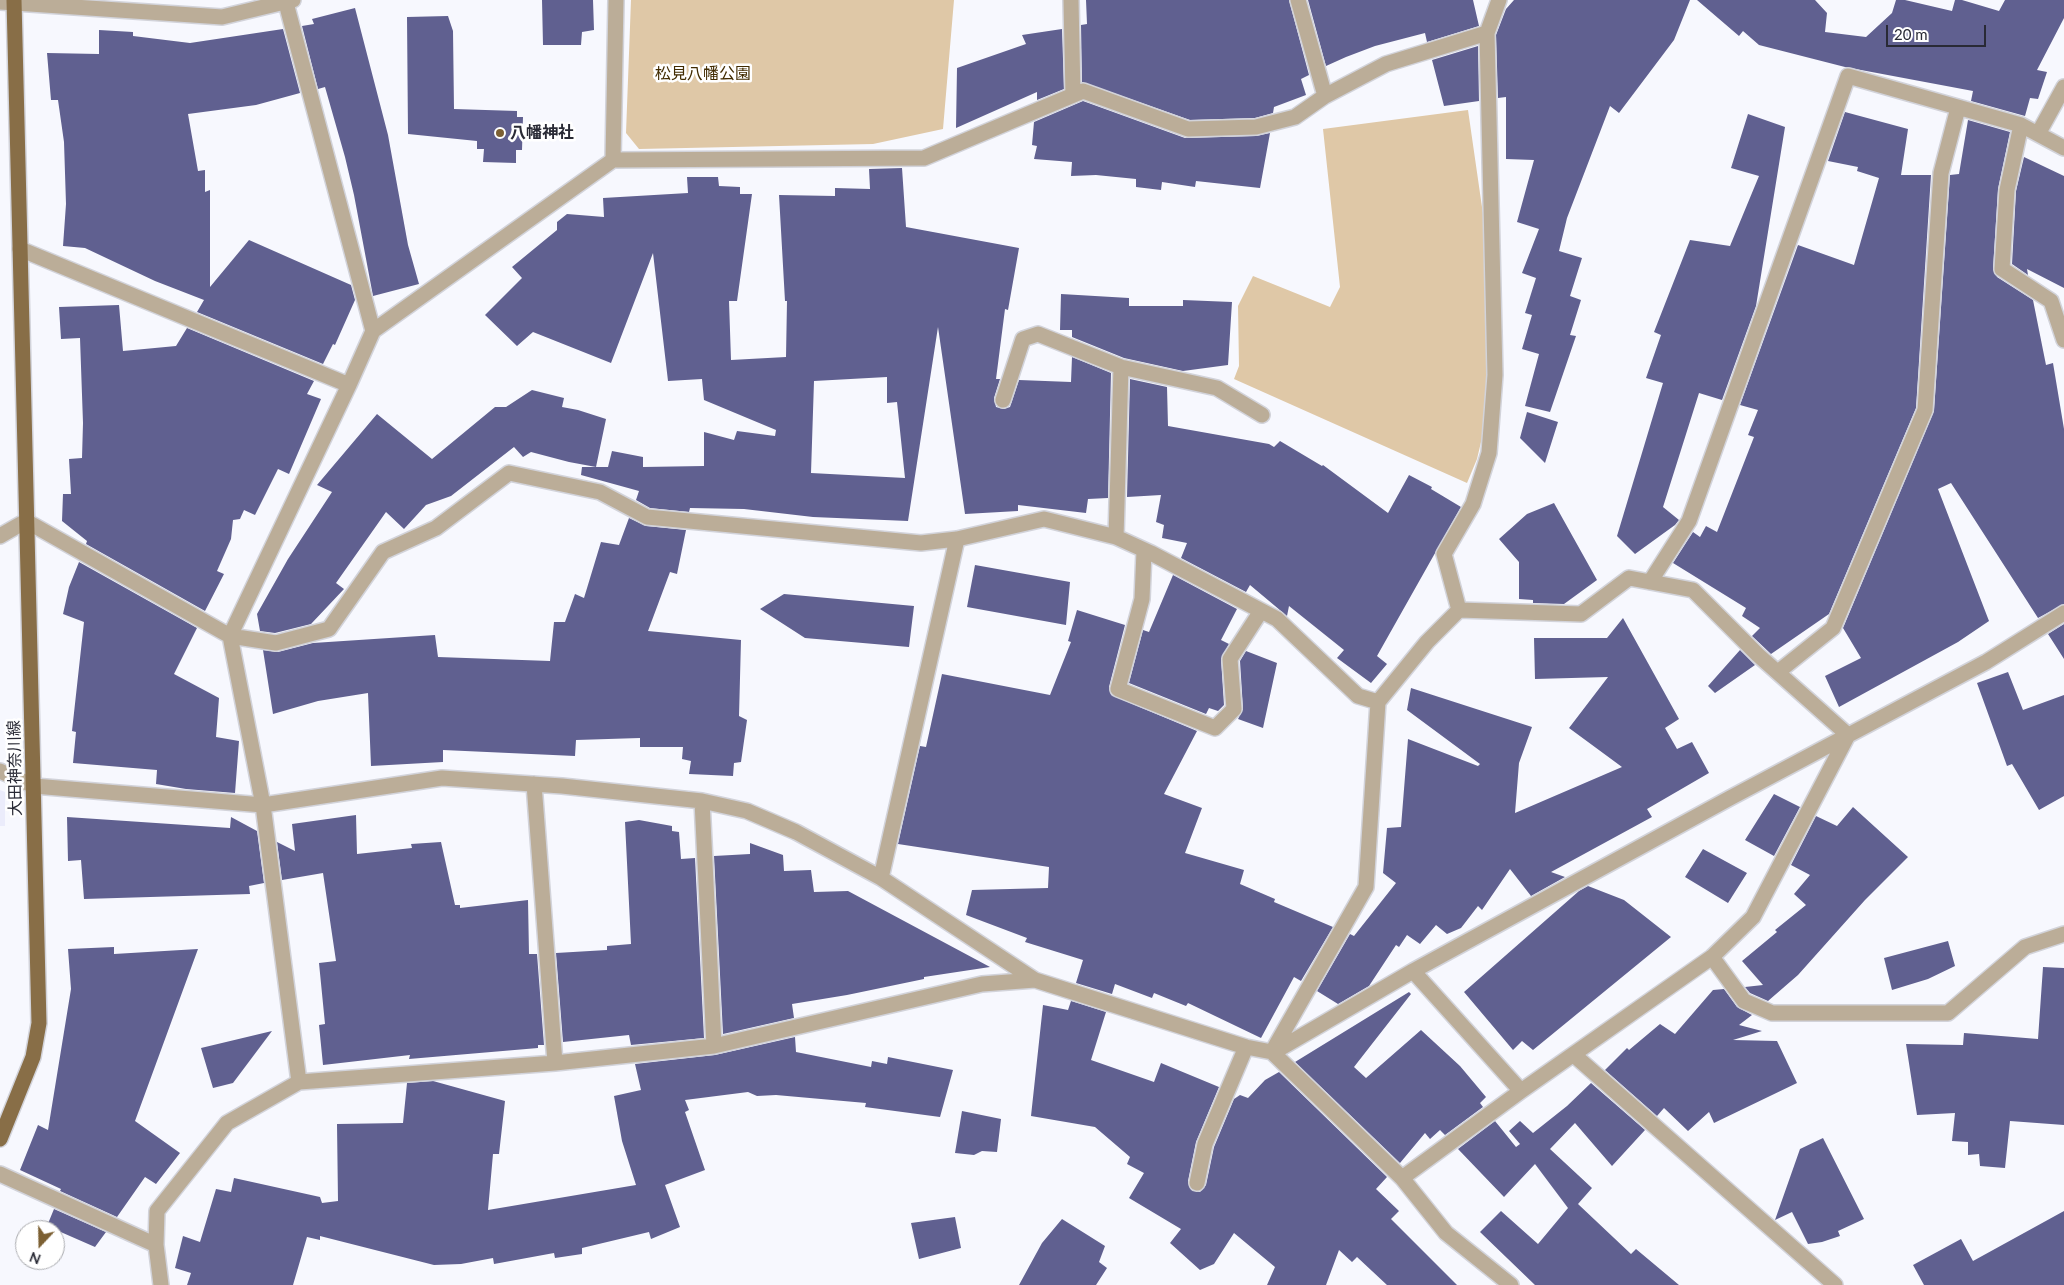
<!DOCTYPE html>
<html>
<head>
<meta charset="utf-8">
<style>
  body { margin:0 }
  #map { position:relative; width:2064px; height:1285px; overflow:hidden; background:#f7f8fe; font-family:Lato,sans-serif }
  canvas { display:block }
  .north { position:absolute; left:15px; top:1220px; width:50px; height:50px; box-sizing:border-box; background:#fff; border:1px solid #a9aaae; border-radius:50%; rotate:201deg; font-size:14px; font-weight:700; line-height:20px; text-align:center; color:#292a35 }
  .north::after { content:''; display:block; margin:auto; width:18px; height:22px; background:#7c6033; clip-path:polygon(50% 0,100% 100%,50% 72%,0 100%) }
  .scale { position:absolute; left:1886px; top:25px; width:100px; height:22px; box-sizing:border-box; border:2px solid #292a35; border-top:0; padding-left:6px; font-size:15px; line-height:18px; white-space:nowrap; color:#292a35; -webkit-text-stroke:4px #fff; paint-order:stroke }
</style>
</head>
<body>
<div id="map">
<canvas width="2064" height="1285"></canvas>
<div class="north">N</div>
<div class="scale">20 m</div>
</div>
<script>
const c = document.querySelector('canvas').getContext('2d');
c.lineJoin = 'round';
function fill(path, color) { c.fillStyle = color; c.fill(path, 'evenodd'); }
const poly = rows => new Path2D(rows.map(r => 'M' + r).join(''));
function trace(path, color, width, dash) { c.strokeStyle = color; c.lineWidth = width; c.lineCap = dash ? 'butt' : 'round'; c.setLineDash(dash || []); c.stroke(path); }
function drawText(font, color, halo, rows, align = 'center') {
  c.font = font + ' Lato,"Noto Sans JP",sans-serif'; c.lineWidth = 5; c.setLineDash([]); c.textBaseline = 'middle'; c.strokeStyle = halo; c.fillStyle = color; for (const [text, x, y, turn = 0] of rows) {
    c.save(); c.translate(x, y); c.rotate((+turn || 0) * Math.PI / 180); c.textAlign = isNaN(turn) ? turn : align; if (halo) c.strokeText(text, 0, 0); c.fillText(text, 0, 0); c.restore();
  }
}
const built = poly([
  [0,790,5,792,5,826,0,826]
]);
const green = poly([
  [631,0,954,0,943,129,873,144,639,149,626,133],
  [1468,110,1483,214,1488,343,1485,425,1477,459,1467,483,1234,379,1239,366,1238,306,1253,276,1330,307,1340,287,1323,129]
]);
const building = poly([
  [542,0,593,0,594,30,582,32,581,45,543,45],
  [1086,0,1289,0,1309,75,1301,79,1306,95,1274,107,1273,113,1255,118,1190,120,1082,82,1081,25,1087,24],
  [1308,0,1473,0,1479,26,1427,42,1425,33,1375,46,1346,57,1326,66],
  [1514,0,1690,0,1674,40,1619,113,1610,106,1567,218,1559,251,1582,258,1570,296,1581,300,1570,335,1576,336,1550,412,1525,406,1539,354,1522,349,1532,315,1525,313,1536,278,1522,273,1539,229,1517,222,1534,160,1506,159,1506,97,1498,98,1496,35,1506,9],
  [1697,0,1815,0,1827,13,1825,32,1866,37,1892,13,1896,0,1905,0,1952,11,1955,0,1962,0,1999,11,2005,0,2064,0,2064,18,2037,70,2047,72,2038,99,2030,98,2025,116,1971,101,1973,91,1845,67,1759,45,1743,31,1739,36],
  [355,8,388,135,408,245,419,284,373,296,354,195,345,157,325,87,318,89,302,26,314,24,312,19],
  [448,16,453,31,454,109,517,111,517,117,523,117,522,150,516,150,516,163,483,162,484,149,477,149,477,141,408,134,407,17],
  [283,29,300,93,256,105,188,114,198,171,205,170,205,192,210,190,210,287,249,240,351,285,355,300,335,345,333,344,323,364,197,312,204,300,155,281,85,248,63,246,66,204,64,142,58,100,51,100,47,53,99,54,99,30,133,32,133,36,190,43],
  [1062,29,1064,89,1037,100,1037,92,956,128,957,68,1026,44,1022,35],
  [1478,46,1479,101,1444,106,1432,60],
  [1083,101,1185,138,1256,136,1270,133,1260,188,1196,181,1195,187,1162,182,1161,190,1136,187,1136,179,1096,175,1071,176,1072,162,1034,159,1037,146,1032,145,1034,122],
  [1845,112,1908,129,1901,175,1931,175,1916,408,1829,614,1771,654,1752,636,1760,628,1742,616,1746,608,1673,563,1693,532,1700,537,1706,526,1717,532,1754,437,1748,435,1758,410,1740,405,1798,245,1854,265,1879,178,1857,171,1858,167,1828,161],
  [1748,114,1785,127,1756,306,1722,400,1699,393,1663,507,1679,520,1675,525,1635,554,1617,536,1663,383,1646,378,1661,335,1654,332,1690,240,1730,246,1759,176,1731,168],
  [1968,120,2010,132,1998,189,1993,269,1997,277,2033,300,2046,365,2053,363,2064,429,2064,604,2038,618,1951,483,1938,489,1989,621,1958,642,1839,707,1825,676,1861,658,1843,628,1934,411,1950,175,1959,174],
  [2024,157,2064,176,2064,288,2027,269,2028,275,2012,264,2016,191],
  [902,168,906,227,1019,248,1008,310,1005,309,996,379,1000,379,994,398,996,407,1004,409,1010,407,1019,380,1071,382,1072,357,1111,373,1108,498,1088,499,1086,513,1018,505,1018,511,965,514,938,327,908,521,813,517,744,509,690,508,689,512,650,508,636,500,639,491,581,475,582,467,608,467,612,451,643,457,643,467,704,466,704,432,734,440,737,431,775,436,776,430,704,400,702,379,668,381,653,253,611,363,533,332,517,346,485,315,522,278,512,267,557,230,557,222,567,214,604,217,603,198,688,193,687,177,718,177,719,186,740,187,740,194,752,194,737,301,729,301,731,360,786,357,787,301,785,301,779,195,835,196,835,188,870,189,869,169],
  [887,377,887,403,897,402,905,478,811,473,814,381],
  [1061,294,1129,298,1129,306,1183,306,1183,300,1232,302,1228,365,1183,371,1124,358,1072,337,1072,330,1060,330],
  [119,305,123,351,176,346,187,328,314,381,307,394,321,399,289,474,278,469,255,515,244,510,240,519,233,520,231,539,217,571,224,574,205,611,86,544,87,541,62,521,63,494,71,494,69,459,82,458,83,423,80,338,61,339,59,307],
  [1130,379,1167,387,1168,426,1269,444,1274,447,1280,441,1322,466,1323,465,1388,513,1409,475,1432,487,1431,489,1461,507,1377,656,1387,664,1371,683,1337,658,1344,650,1289,606,1287,616,1250,585,1246,592,1181,558,1187,543,1162,538,1164,525,1156,522,1161,495,1127,497],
  [532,390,564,398,562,407,578,410,606,419,596,467,569,462,531,452,523,457,514,447,451,496,426,505,404,529,386,512,336,583,344,589,311,624,275,633,260,631,257,614,288,559,332,492,317,485,377,414,432,459,495,407,506,407],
  [1527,412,1558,422,1545,463,1520,438],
  [1554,503,1597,580,1564,604,1533,603,1533,600,1519,599,1519,562,1499,539,1527,514],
  [629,518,646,526,686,530,677,574,670,572,648,631,741,640,739,716,747,720,741,762,734,763,733,776,689,774,691,761,682,759,683,747,640,747,640,738,576,740,575,756,443,750,443,762,371,766,368,693,318,701,273,714,263,650,278,652,313,643,435,635,438,657,550,661,554,622,565,622,575,594,584,598,601,542,619,545],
  [79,562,197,628,174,674,219,698,216,737,239,741,235,793,186,789,156,784,157,770,73,763,76,732,72,731,84,622,63,614,69,587],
  [975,565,1070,582,1066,625,967,607],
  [1173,575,1237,609,1221,640,1229,644,1221,659,1224,705,1218,711,1209,708,1206,714,1129,683,1143,630,1149,632],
  [784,594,914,606,909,647,805,638,760,609],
  [1077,610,1125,625,1109,687,1111,695,1197,731,1164,794,1202,808,1185,853,1244,870,1240,884,1275,899,1274,902,1333,927,1301,981,1294,977,1261,1038,1188,1003,1186,1006,1154,993,1152,998,1115,984,1112,994,1076,983,1083,960,1025,942,1027,938,966,915,972,890,1048,888,1049,867,898,844,920,746,926,747,942,674,1050,695,1071,642,1068,641],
  [1623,618,1679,719,1665,728,1677,749,1692,742,1709,773,1647,809,1652,817,1551,872,1565,877,1531,896,1510,869,1482,910,1478,906,1461,928,1447,934,1436,925,1420,944,1407,935,1399,947,1396,945,1369,986,1338,1004,1317,991,1350,934,1354,936,1396,883,1383,873,1387,828,1401,827,1408,739,1478,766,1480,764,1407,710,1411,688,1532,727,1519,763,1515,813,1622,767,1569,728,1608,677,1535,679,1534,638,1607,638],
  [2064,624,2064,659,2048,634],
  [1740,650,1755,665,1715,693,1708,686],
  [1246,651,1277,663,1263,728,1238,719,1243,709,1240,661],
  [2008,672,2023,710,2064,695,2064,796,2039,810,2012,764,2007,766,1977,683],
  [1774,794,1800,807,1774,856,1745,840],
  [1853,807,1908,857,1865,900,1798,975,1768,1001,1750,993,1745,987,1763,985,1742,961,1777,932,1775,930,1806,905,1794,894,1810,875,1791,865,1816,816,1837,826],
  [356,815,357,854,412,848,411,844,441,842,455,905,460,905,460,908,528,900,529,954,537,954,544,1045,538,1045,538,1048,409,1059,410,1055,323,1065,319,1025,325,1024,319,963,336,961,323,873,282,880,277,842,295,851,292,824],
  [67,817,230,828,231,817,257,831,264,883,249,886,250,894,84,899,81,860,68,861],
  [639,820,672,826,672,831,679,832,681,859,695,858,704,1038,631,1045,629,1035,563,1042,556,953,607,950,607,946,631,944,625,822],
  [750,843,783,855,784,871,811,870,814,892,848,891,990,967,924,977,924,979,847,995,792,1004,794,1018,723,1034,714,856,750,854],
  [1703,849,1747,873,1728,903,1685,877],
  [1588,886,1624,900,1671,937,1533,1050,1522,1041,1513,1050,1464,992,1579,891],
  [1948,941,1955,966,1928,979,1892,990,1884,958],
  [114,947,114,954,198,949,135,1121,180,1153,156,1184,145,1177,117,1217,60,1191,61,1189,20,1170,38,1125,48,1130,71,989,68,949],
  [2043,967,2064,968,2064,1125,2010,1121,2005,1168,1980,1166,1979,1154,1968,1155,1968,1142,1952,1141,1955,1113,1917,1115,1906,1044,1963,1045,1964,1033,2038,1039],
  [1724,989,1737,1007,1752,1015,1739,1025,1762,1031,1733,1040,1777,1041,1797,1083,1714,1123,1709,1112,1688,1131,1664,1108,1657,1116,1605,1070,1627,1048,1629,1050,1660,1024,1675,1034,1713,990],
  [1409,992,1411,994,1354,1067,1366,1078,1421,1030,1460,1066,1486,1097,1480,1103,1483,1107,1445,1135,1440,1130,1430,1139,1425,1133,1400,1163,1295,1062],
  [1071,1001,1106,1012,1091,1060,1154,1082,1161,1063,1219,1087,1196,1142,1188,1181,1191,1190,1200,1192,1206,1185,1214,1147,1234,1099,1240,1095,1248,1098,1265,1080,1279,1072,1387,1177,1376,1189,1399,1211,1391,1219,1457,1285,1387,1285,1357,1257,1352,1262,1339,1250,1326,1285,1267,1285,1275,1267,1234,1233,1214,1264,1200,1270,1170,1243,1181,1229,1129,1198,1144,1173,1127,1164,1130,1157,1095,1127,1031,1116,1043,1005,1068,1010],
  [272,1031,233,1083,213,1088,201,1048],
  [795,1037,796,1052,871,1067,872,1061,887,1064,888,1057,953,1070,940,1117,865,1107,866,1103,776,1095,757,1096,748,1092,685,1100,689,1110,685,1112,705,1170,665,1185,680,1227,651,1239,649,1232,582,1248,582,1254,555,1258,554,1253,494,1264,493,1258,461,1264,434,1265,320,1236,320,1240,307,1237,293,1285,187,1285,191,1273,175,1268,183,1236,200,1242,216,1189,231,1192,234,1178,320,1197,322,1203,338,1201,337,1124,403,1123,407,1083,433,1081,505,1101,499,1154,493,1154,488,1210,636,1185,622,1141,614,1096,641,1090,635,1064,715,1055],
  [1591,1083,1645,1130,1612,1166,1575,1123,1550,1149,1592,1188,1578,1204,1631,1254,1636,1249,1679,1285,1535,1285,1480,1232,1501,1211,1538,1244,1568,1208,1535,1164,1504,1197,1458,1149,1495,1121,1516,1147,1520,1144,1509,1131,1520,1121,1533,1133,1567,1106],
  [962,1111,1001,1119,997,1152,982,1151,974,1155,955,1153],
  [1823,1138,1864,1219,1838,1231,1840,1236,1822,1242,1808,1244,1792,1212,1775,1220,1800,1149],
  [54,1209,106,1232,95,1247,47,1226],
  [2064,1211,2064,1285,1924,1285,1913,1265,1961,1239,1973,1261],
  [955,1217,961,1248,919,1259,911,1223],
  [1062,1219,1105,1246,1099,1262,1107,1268,1096,1285,1019,1285,1042,1243]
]);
const minor = poly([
  [1071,0,1073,95],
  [1298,0,1325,96],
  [0,2,222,17,293,0],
  [286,3,373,331],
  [2021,125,2007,190,2002,269,2051,301,2064,340],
  [2038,134,2064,87],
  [613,160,616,0],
  [20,249,349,385],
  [1003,400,1023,339,1038,334,1121,367,1217,388,1262,415],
  [0,536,26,521,230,636,276,643,329,629,383,552,436,528,509,473,600,492,647,517,921,543,957,539,1044,519,1116,537,1151,553,1277,619,1358,696,1378,702],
  [1116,537,1121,367],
  [1144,551,1142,599,1118,689,1215,728,1234,709,1230,659,1261,611],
  [1650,582,1689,521,1848,76,2021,125,2064,148],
  [1459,610,1444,554,1473,504,1489,453,1495,375,1487,33],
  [1778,672,1833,628,1925,410,1941,173,1958,108],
  [0,771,34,786,263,805,442,778,562,786,702,801,747,811,796,832,881,878,1035,980,1246,1047,1272,1052,1402,1178,1446,1233,1511,1285],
  [534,784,555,1063],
  [702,801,714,1046],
  [881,878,957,539],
  [1712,957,1744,1001,1772,1013,1948,1013,2025,947,2064,934],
  [1413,971,1521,1091],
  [1272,1052,1366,887,1378,702,1427,642,1459,610,1581,614,1629,578,1693,590,1758,655,1848,735],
  [1274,1052,1413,971,1730,798,1986,662,2064,613],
  [1574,1055,1835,1285],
  [299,1082,263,805,230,636,349,385,373,331,613,160,924,158,1083,91,1188,129,1256,127,1295,117,1325,96,1386,64,1487,33,1499,0],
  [0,1174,156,1245],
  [1402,1178,1521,1091,1712,957,1753,917,1848,735],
  [1197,1183,1205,1144,1246,1047],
  [161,1285,156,1245,157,1211,227,1123,299,1082,555,1063,714,1046,982,984,1035,980]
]);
const major = poly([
  [0,1139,33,1057,39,1023,14,0]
]);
const markers = [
  [500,133,5,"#7c6033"]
];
const parkNames = [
  ["松見八幡公園",703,74]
];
const poiNames = [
  ["八幡神社",510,133]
];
const streetNames = [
  ["大田神奈川線",15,768,-91]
];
fill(built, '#ebecfb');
fill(green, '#dfc8a7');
fill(building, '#606090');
trace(minor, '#d2d3da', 18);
trace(major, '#d2d3da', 18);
trace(minor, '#bbad98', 15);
trace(major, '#886e47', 15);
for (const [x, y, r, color] of markers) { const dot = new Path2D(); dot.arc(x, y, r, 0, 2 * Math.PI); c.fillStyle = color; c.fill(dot); trace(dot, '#fff', 2); }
drawText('16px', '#412b01', '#fff', parkNames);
drawText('bold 16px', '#292a35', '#fff', poiNames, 'left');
drawText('16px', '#292a35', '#fff', streetNames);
</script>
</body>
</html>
